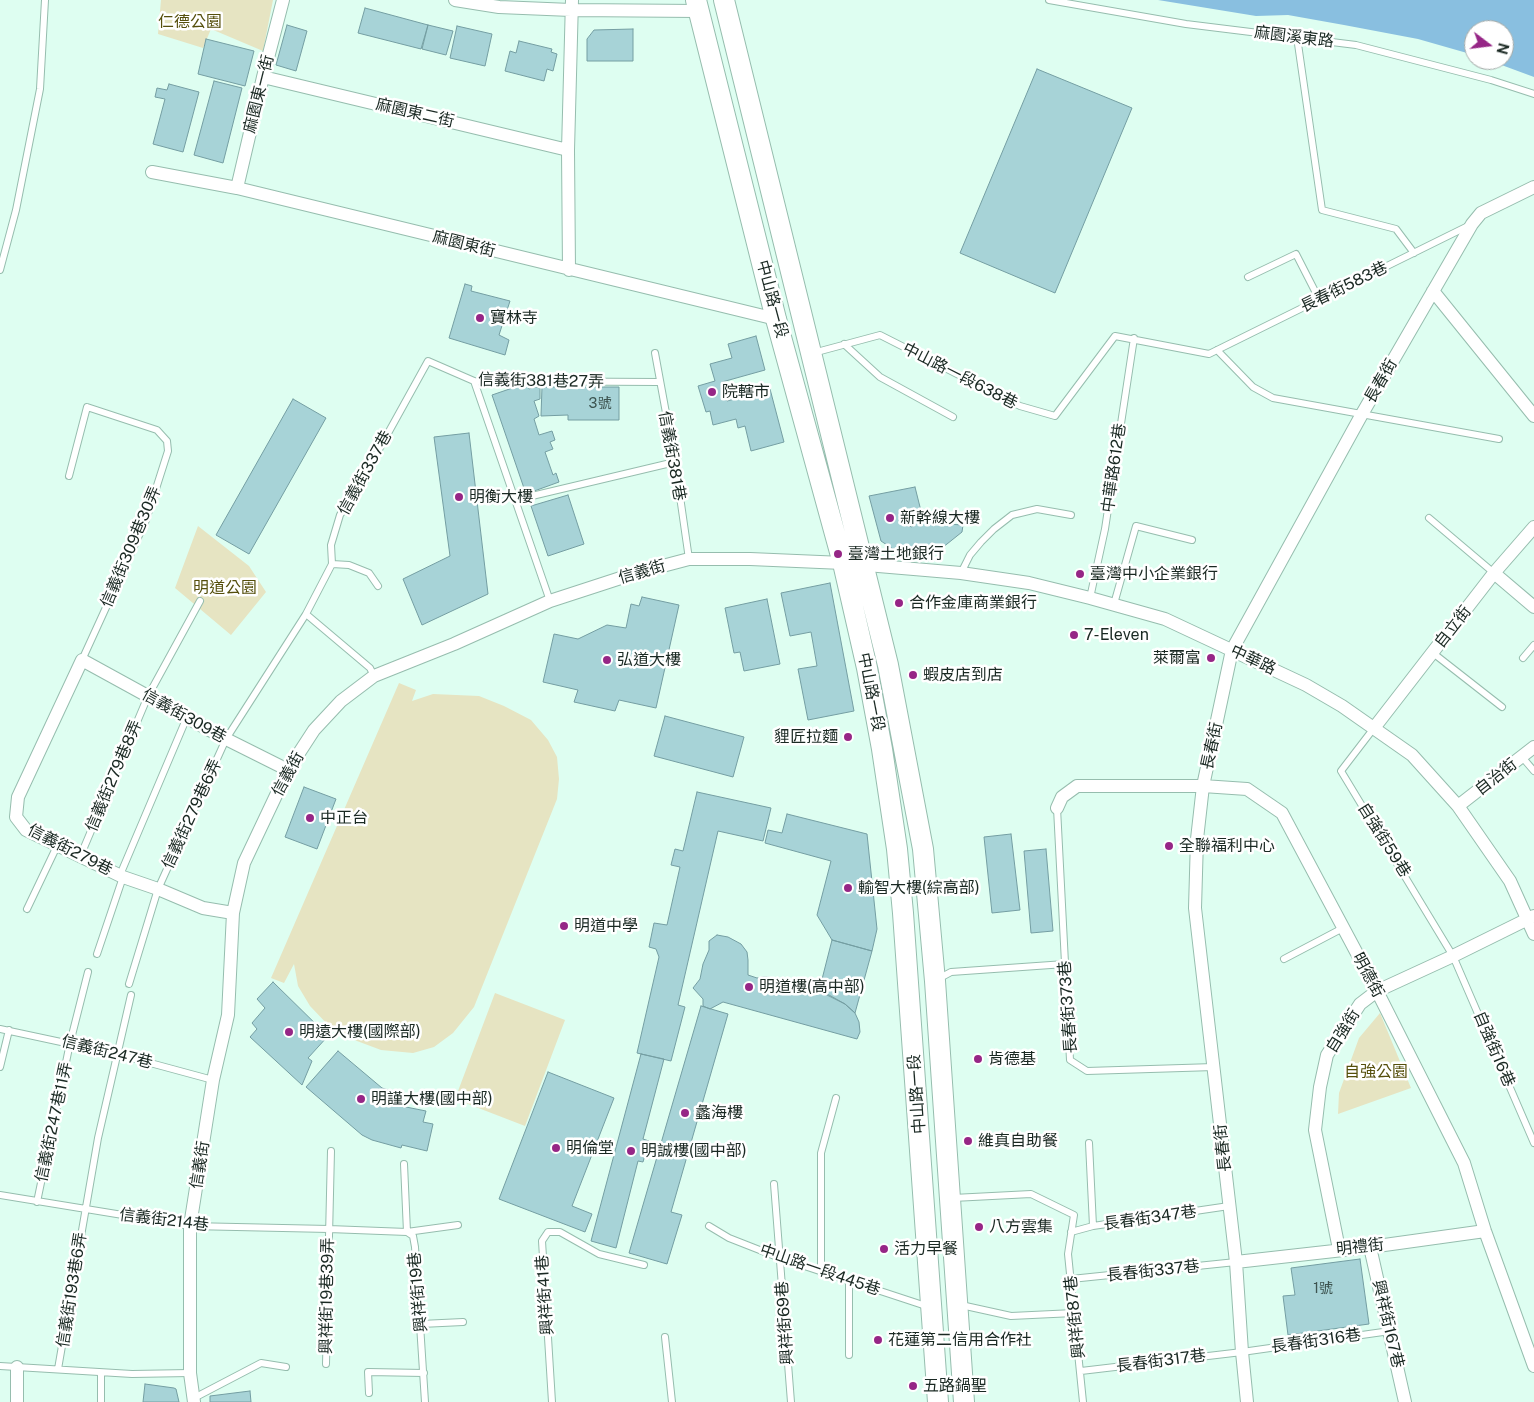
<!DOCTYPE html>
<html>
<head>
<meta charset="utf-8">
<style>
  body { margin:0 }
  #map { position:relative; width:1534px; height:1402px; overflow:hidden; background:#defef1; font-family:"Public Sans",sans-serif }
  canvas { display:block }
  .north { position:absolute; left:1464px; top:20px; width:50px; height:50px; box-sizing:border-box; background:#fff; border:1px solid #a3a9a7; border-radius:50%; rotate:105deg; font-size:14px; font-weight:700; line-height:20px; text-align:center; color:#1a2923 }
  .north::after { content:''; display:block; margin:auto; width:18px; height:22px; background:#962686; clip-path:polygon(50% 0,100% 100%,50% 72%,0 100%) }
</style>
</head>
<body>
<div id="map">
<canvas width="1534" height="1402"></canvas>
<div class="north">N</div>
</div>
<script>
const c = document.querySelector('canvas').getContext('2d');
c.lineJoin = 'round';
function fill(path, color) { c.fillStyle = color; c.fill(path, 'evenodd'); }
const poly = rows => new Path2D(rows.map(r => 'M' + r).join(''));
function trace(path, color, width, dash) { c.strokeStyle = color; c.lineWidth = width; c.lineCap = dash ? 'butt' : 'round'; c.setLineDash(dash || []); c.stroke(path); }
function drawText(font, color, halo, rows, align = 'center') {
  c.font = font + ' "Public Sans","Noto Sans TC",sans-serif'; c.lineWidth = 5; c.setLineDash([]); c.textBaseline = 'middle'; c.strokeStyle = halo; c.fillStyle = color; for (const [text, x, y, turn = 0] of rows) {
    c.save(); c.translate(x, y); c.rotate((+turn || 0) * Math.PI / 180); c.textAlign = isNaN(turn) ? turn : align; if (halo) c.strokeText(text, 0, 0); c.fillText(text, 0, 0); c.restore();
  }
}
const green = poly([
  [161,0,273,0,263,51,211,29,203,48,158,34],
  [198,526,249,566,266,592,231,635,175,588],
  [399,683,416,690,412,701,433,694,479,696,504,706,531,720,548,740,557,757,559,779,557,799,474,1007,453,1033,434,1047,413,1053,381,1050,357,1041,330,1027,310,1006,298,986,294,964,284,983,271,978],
  [495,993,565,1020,525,1126,455,1099],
  [1380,1013,1411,1088,1338,1114,1339,1093,1359,1038]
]);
const water = poly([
  [1158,0,1534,0,1534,77,1488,60,1504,60,1504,30,1474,30,1474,55,1418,39,1344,25,1288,15,1256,16]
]);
const building = poly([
  [365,8,428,25,421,49,358,33,365,8],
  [287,25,307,31,296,71,276,65,287,25],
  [428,25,453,31,446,55,422,49,428,25],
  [457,26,492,34,485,66,450,58,457,26],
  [633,29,633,61,587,61,587,39,594,30,633,29],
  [206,39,254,51,245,86,198,74,206,39],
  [519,41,552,49,551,52,557,54,553,71,547,69,544,81,505,71,510,51,516,53,519,41],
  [1037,69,1132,108,1055,293,960,253,1037,69],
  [214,81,242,88,223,163,194,155,214,81],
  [169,84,199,92,183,152,153,144,165,99,155,97,157,88,167,90,169,84],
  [465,284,472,286,471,291,510,301,499,335,509,340,505,355,449,338,465,284],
  [756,336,765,370,722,382,727,401,770,389,784,442,751,451,745,426,738,428,736,419,713,425,710,411,706,412,698,386,715,381,710,364,732,358,728,344,756,336],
  [527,383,529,389,535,387,540,388,540,399,534,401,539,416,534,419,539,435,552,431,555,440,550,442,553,449,545,452,553,475,556,473,559,482,526,494,492,395,527,383],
  [542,387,619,387,619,420,568,420,568,415,541,416,542,387],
  [293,399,326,418,249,554,216,535,293,399],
  [469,433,488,594,422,625,403,579,450,556,434,437,469,433],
  [915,487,921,511,905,515,906,525,912,527,915,522,963,525,962,532,942,548,941,552,893,549,881,541,869,496,915,487],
  [568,495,584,544,548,556,531,506,568,495],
  [830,583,854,711,808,720,798,669,817,666,811,632,790,636,781,593,830,583],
  [642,597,679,605,656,708,619,700,615,711,574,702,578,690,543,682,554,634,578,639,607,625,626,628,631,604,639,606,642,597],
  [767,599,780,664,744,671,740,652,734,653,725,608,767,599],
  [665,716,744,737,733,777,654,756,665,716],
  [304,787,336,799,317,849,285,837,304,787],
  [697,792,771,808,763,841,718,831,678,1005,685,1007,671,1061,637,1053,659,957,656,949,649,947,654,923,667,925,680,867,671,865,675,849,683,851,697,792],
  [787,814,867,834,877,929,872,951,832,940,817,915,831,861,765,843,768,830,782,833,787,814],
  [1011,834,1020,910,992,913,984,837,1011,834],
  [1046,849,1053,931,1031,933,1024,851,1046,849],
  [717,935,728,937,741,944,747,952,748,960,748,975,757,978,764,977,778,978,785,981,799,981,803,986,829,995,845,1004,855,1013,859,1022,860,1032,857,1039,723,1002,710,1009,703,1006,703,999,693,988,700,979,703,964,709,950,709,941,717,935],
  [832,940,872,951,855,1013,845,1004,819,991,832,940],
  [273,982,328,1036,308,1058,312,1061,302,1085,250,1037,257,1029,252,1023,265,1008,257,999,273,982],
  [701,1006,728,1014,671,1212,682,1215,667,1264,629,1253,701,1006],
  [338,1051,382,1088,395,1092,404,1092,401,1106,426,1111,423,1122,433,1124,427,1151,402,1145,401,1148,372,1140,362,1135,306,1087,338,1051],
  [641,1054,664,1059,643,1139,649,1141,643,1162,638,1161,616,1248,591,1241,641,1054],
  [548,1072,614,1098,572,1206,592,1214,585,1232,499,1199,548,1072],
  [1360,1259,1369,1324,1288,1335,1283,1296,1295,1295,1291,1268,1360,1259],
  [145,1384,174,1388,176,1389,179,1402,143,1402,145,1384],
  [250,1391,251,1402,210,1402,210,1396,250,1391]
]);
const service = poly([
  [1049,0,1186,24,1356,45,1491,80,1534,94],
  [1297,37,1322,210,1396,229,1414,253],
  [0,270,16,210,40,89,45,0],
  [1248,277,1296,254,1319,299],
  [844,344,880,377,953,417],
  [1217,350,1253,387,1273,398,1499,439],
  [655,353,675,462,689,559],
  [813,353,880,335,1020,406,1055,416,1115,336,1209,354,1468,226],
  [474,381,550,601],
  [69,476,87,407,157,430,167,441,168,451,146,520,82,660],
  [515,500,675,462],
  [1429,518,1494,573],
  [332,564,349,565,369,573,378,586],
  [961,573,970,555,981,542,994,529,1012,515,1037,509,1071,515],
  [1090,598,1105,529,1134,338],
  [1114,604,1136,526,1192,540],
  [1433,653,1502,707],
  [1523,658,1534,645],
  [374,676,370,668,306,614,332,564,331,545,340,515,361,482,428,361,474,381,659,382],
  [1374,728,1341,771,1453,956,1534,1143],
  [1522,757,1534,771],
  [1057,808,1070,1060,1087,1071,1214,1067],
  [80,857,148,696,200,601],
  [120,875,187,717],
  [27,909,57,846],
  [97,954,123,877],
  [1284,959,1343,928],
  [938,979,951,972,1065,964],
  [129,984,158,889,226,739,306,614],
  [0,1029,117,1054,213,1080],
  [0,1067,9,1030],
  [1089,1143,1093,1226],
  [404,1164,407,1232,458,1225],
  [774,1184,791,1402],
  [0,1195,190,1226,329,1229,407,1232,413,1236,415,1247,425,1402],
  [953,1198,1031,1194,1074,1215,1068,1254,1083,1402],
  [37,1202,70,1043,88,972],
  [709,1226,729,1238,780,1258,929,1307],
  [1071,1232,1093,1226,1229,1206],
  [821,1272,821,1153,836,1098],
  [1071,1279,1236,1262],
  [849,1281,849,1355],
  [961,1305,1011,1316,1074,1313],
  [421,1324,463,1322],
  [665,1337,672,1402],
  [326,1364,331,1151],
  [0,1366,132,1374,190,1373],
  [58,1369,98,1138,131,995],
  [1081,1371,1242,1352,1390,1331],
  [369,1393,368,1372,424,1373],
  [194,1398,261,1363,286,1367],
  [101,1402,101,1373],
  [552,1402,542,1241,548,1232,560,1232,599,1254,644,1265]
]);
const minor = poly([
  [455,0,499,7,571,10,698,11],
  [263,77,568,150],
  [152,172,237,188,776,319],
  [237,188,263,77,283,0],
  [569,270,568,150,572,0],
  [1433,291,1534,416],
  [1494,573,1534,607],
  [1374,728,1494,573,1534,527],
  [1458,806,1534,747],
  [1057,808,1062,797,1077,786,1203,786,1247,789,1282,813,1377,991,1464,1163,1485,1231,1534,1366],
  [233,913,203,908,158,889,123,877,26,830,16,817,18,797,82,660,226,739,288,770],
  [1370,1247,1405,1402],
  [1339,1249,1315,1130,1320,1087,1327,1055,1360,1004,1377,991,1453,956,1534,916],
  [1236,1262,1370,1247,1485,1231],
  [17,1367,17,1402],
  [194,1402,190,1373,190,1226,213,1080,228,1015,233,913,244,863,288,770,314,730,341,701,374,676,454,644,550,601,636,573,689,559,750,559,843,563,961,573,1029,583,1090,598,1165,619,1306,685,1342,706,1412,755,1458,806,1510,881,1534,934],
  [1247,1402,1242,1352,1236,1262,1195,908,1197,839,1203,786,1232,650,1362,414,1472,224,1481,213,1534,187]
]);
const primary = poly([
  [696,0,776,319,843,563,867,668,882,749,897,849,903,913,938,1402],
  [724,0,888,665,923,849,935,981,964,1402]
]);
const markers = [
  [480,318,5,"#962686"],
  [712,392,5,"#962686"],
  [459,497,5,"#962686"],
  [890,518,5,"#962686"],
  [838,554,5,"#962686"],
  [1080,574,5,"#962686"],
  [899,603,5,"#962686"],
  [1074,635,5,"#962686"],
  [1211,658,5,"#962686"],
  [607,660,5,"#962686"],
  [913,675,5,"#962686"],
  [848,737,5,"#962686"],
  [310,818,5,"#962686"],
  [1169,846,5,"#962686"],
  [848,888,5,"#962686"],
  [564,926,5,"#962686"],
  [749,987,5,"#962686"],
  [289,1032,5,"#962686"],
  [978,1059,5,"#962686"],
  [361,1099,5,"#962686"],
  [685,1113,5,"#962686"],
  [968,1141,5,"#962686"],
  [556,1148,5,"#962686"],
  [631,1151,5,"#962686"],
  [979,1227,5,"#962686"],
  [884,1249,5,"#962686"],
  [878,1340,5,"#962686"],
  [913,1386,5,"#962686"]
];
const numberNames = [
  ["3號",600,404],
  ["1號",1323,1289]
];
const parkNames = [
  ["仁德公園",190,22],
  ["明道公園",225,588],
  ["自強公園",1376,1072]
];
const streetNames = [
  ["麻園溪東路",1294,37,7],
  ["麻園東一街",259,94,-76],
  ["麻園東二街",415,113,13],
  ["麻園東街",464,244,14],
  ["長春街583巷",1344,287,-26],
  ["中山路一段",772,299,75],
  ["中山路一段638巷",960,376,27],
  ["信義街381巷27弄",541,381,1],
  ["長春街",1381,381,-60],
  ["信義街381巷",672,456,80],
  ["中華路612巷",1114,468,-82],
  ["信義街337巷",365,473,-61],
  ["信義街309巷30弄",131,547,-67],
  ["信義街",642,572,-16],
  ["自立街",1453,627,-52],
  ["中華路",1253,660,25],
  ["中山路一段",871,692,79],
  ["信義街309巷",184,716,29],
  ["長春街",1212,746,-78],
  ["信義街",288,774,-61],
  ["信義街279巷8弄",114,776,-67],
  ["自治街",1496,777,-38],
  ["信義街279巷6弄",192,814,-65],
  ["自強街59巷",1384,840,58],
  ["信義街279巷",70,850,27],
  ["明德街",1368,975,62],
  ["長春街373巷",1068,1007,-94],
  ["自強街",1343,1031,-58],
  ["自強街16巷",1494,1049,67],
  ["信義街247巷",107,1052,14],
  ["中山路一段",917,1094,-94],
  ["信義街247巷11弄",54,1122,-78],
  ["長春街",1223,1148,-96],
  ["信義街",200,1165,-81],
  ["長春街347巷",1150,1218,-8],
  ["信義街214巷",164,1220,7],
  ["明禮街",1360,1247,-6],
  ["中山路一段445巷",820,1270,19],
  ["長春街337巷",1153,1271,-6],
  ["信義街193巷6弄",72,1290,-81],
  ["興祥街19巷",418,1292,-95],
  ["興祥街41巷",545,1295,-94],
  ["興祥街19巷39弄",327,1296,-89],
  ["興祥街87巷",1075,1317,-96],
  ["興祥街69巷",785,1323,-94],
  ["興祥街167巷",1388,1324,77],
  ["長春街316巷",1316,1341,-8],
  ["長春街317巷",1161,1361,-7]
];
const poiNames = [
  ["寶林寺",490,318],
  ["院轄市",722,392],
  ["明衡大樓",469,497],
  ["新幹線大樓",900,518],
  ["臺灣土地銀行",848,554],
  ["臺灣中小企業銀行",1090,574],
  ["合作金庫商業銀行",909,603],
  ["7-Eleven",1084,635],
  ["萊爾富",1201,658,"right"],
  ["弘道大樓",617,660],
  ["蝦皮店到店",923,675],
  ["貍匠拉麵",838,737,"right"],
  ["中正台",320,818],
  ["全聯福利中心",1179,846],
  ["輸智大樓(綜高部)",858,888],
  ["明道中學",574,926],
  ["明道樓(高中部)",759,987],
  ["明遠大樓(國際部)",299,1032],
  ["肯德基",988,1059],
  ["明謹大樓(國中部)",371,1099],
  ["蠡海樓",695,1113],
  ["維真自助餐",978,1141],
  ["明倫堂",566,1148],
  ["明誠樓(國中部)",641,1151],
  ["八方雲集",989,1227],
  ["活力早餐",894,1249],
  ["花蓮第二信用合作社",888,1340],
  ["五路鍋聖",923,1386]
];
fill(green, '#e6e4c2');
fill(water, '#89bfe0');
fill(building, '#a7d3d7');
trace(building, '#749ea2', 1);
trace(service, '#96bdae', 8);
trace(minor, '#96bdae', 14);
trace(primary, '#96bdae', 22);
trace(service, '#fff', 6);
trace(minor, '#fff', 12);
trace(primary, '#fff', 20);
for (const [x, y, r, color] of markers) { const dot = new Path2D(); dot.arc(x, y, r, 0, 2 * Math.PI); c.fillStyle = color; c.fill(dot); trace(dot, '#fff', 2); }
drawText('14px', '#3d5450', null, numberNames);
drawText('16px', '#554f0c', '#fff', parkNames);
drawText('16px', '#1a2923', '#fff', streetNames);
drawText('16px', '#1a2923', '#fff', poiNames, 'left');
</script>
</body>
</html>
